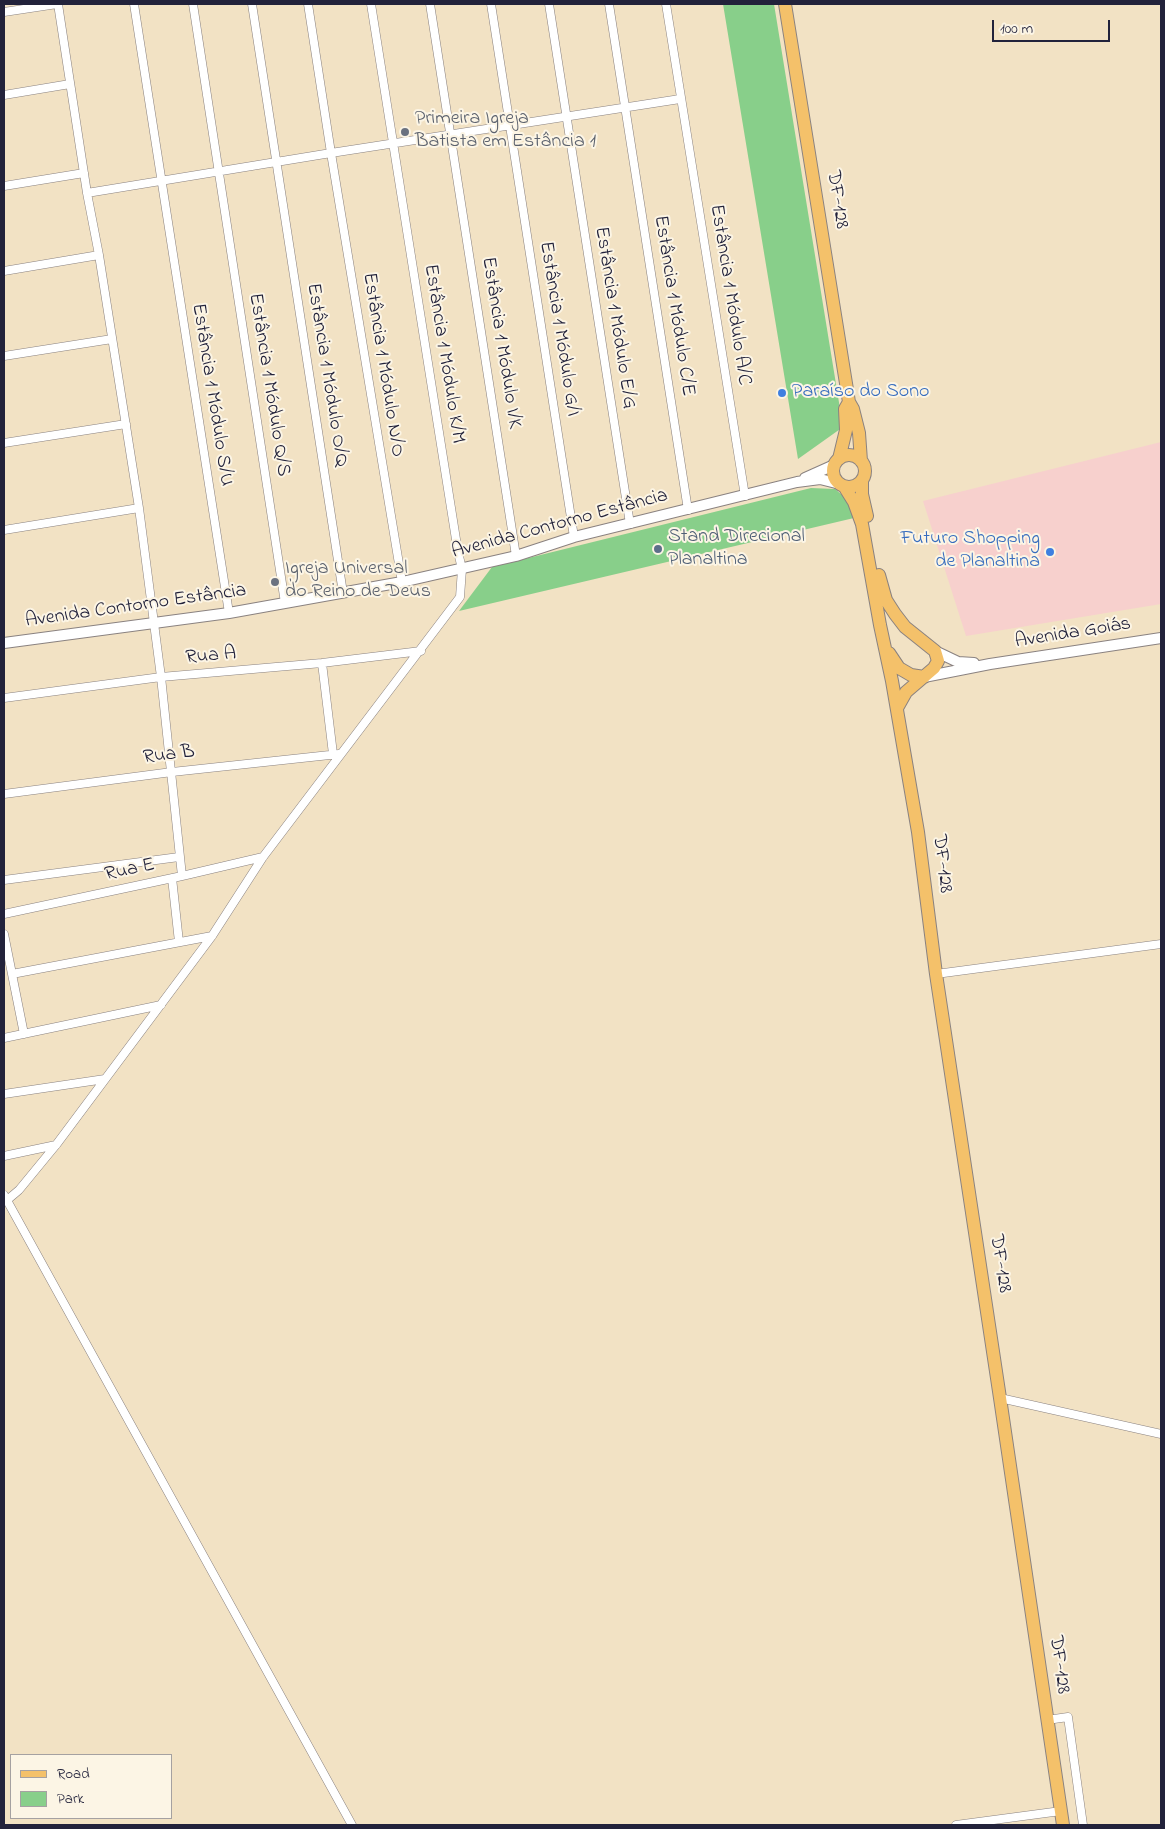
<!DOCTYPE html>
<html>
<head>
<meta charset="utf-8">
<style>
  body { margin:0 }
  #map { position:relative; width:1165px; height:1829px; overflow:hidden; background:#f2e2c4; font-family:"Indie Flower",sans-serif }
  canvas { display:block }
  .frame { position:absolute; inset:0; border:5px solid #22223b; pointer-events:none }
  .legend { position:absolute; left:10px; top:1754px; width:162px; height:65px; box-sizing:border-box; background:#fcf5e5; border:1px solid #a5a1a1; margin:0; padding:6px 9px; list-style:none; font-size:15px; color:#22223b }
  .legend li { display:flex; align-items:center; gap:10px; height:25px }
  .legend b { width:25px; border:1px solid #a5a1a1 }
  .scale { position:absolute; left:992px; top:20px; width:118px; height:22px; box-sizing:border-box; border:2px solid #22223b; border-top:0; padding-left:6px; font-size:15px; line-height:18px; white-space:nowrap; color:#22223b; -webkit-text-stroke:4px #fcf5e5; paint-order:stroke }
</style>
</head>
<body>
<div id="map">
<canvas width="1165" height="1829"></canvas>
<div class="frame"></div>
<ul class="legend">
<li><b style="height:6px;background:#f4c16a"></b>Road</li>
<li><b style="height:14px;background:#88cf8a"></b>Park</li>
</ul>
<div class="scale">100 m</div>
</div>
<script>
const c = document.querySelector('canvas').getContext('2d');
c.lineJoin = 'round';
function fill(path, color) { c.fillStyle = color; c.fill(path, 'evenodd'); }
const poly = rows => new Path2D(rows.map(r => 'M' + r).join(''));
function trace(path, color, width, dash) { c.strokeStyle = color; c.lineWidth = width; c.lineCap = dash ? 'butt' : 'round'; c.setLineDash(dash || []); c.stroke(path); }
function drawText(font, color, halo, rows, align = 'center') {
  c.font = font + ' "Indie Flower",sans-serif'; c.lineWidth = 4; c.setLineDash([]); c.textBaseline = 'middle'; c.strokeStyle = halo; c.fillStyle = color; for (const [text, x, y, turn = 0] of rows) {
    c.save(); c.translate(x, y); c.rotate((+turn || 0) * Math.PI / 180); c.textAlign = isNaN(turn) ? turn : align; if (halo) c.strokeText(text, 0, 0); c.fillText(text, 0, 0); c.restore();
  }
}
const built = poly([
  [1161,442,1161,604,966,636,923,501]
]);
const green = poly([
  [723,4,774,4,843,427,798,459],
  [811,488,835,489,847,499,854,518,459,611,492,567]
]);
const minor = poly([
  [58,4,87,193,99,255,139,508,161,677,182,876],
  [134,4,229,613],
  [193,4,285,603],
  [252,4,343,593],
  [308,4,331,153,402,582],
  [430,4,516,556],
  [491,4,574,537],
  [549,4,630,524],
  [609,4,688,510],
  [666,4,745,496],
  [4,12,57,4],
  [4,95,70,84],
  [4,186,84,173],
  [87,193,331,153,680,99],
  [4,271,99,255],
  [4,356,112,339],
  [4,443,126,424],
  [4,530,139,508],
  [322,663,333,754],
  [4,698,161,677,322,663,421,651],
  [4,794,172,772,339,754],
  [172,878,179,942],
  [4,880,179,857],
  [4,914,182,876,263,857],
  [4,934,24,1034],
  [12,974,212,936],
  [936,974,1161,944],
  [4,1038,161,1005],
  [4,1094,105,1079],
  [4,1156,56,1145],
  [4,1195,352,1825],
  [6,1201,19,1190,56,1145,212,936,263,857,460,597,462,569,458,552,371,4],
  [1000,1398,1161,1434],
  [1047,1720,1068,1717,1083,1825],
  [956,1825,1061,1811]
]);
const tertiary = poly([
  [805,478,834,465],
  [4,643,229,613,402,582,516,556,574,537,797,482,820,479,840,484],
  [935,651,958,662,974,663],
  [924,677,990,664,1161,638]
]);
const primary = poly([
  [785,4,849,402,853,409,859,433,861,461],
  '833 471a16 16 0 1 1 32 0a16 16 0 1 1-32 0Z',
  [839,459,846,430,845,409,849,402],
  [862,480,862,494,867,516],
  [844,486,854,502,862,524,880,625,892,681,918,832,936,974,1000,1398,1063,1825],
  [879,575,886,600,895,614,905,627,935,651,938,661,934,668,906,692,897,708],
  [889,653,899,668,911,675,924,677]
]);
const markers = [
  [405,132,5,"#6b7280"],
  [782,393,5,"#3f7fe0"],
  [658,549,5,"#5c6f8a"],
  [1050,552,5,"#3f7fe0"],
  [275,582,5,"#6b7280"]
];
const worshipNames = [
  ["Primeira Igreja",415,120],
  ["Batista em Estância 1",415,143],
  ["Igreja Universal",285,570],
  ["do Reino de Deus",285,593]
];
const streetNames = [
  ["DF-128",836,200,81],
  ["Estância 1 Módulo A/C",729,295,81],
  ["Estância 1 Módulo C/E",673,306,81],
  ["Estância 1 Módulo E/G",614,318,81],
  ["Estância 1 Módulo G/I",558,329,81],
  ["Estância 1 Módulo I/K",500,343,81],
  ["Estância 1 Módulo K/M",443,354,81],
  ["Estância 1 Módulo N/O",382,365,81],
  ["Estância 1 Módulo O/Q",326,375,81],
  ["Estância 1 Módulo Q/S",268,385,81],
  ["Estância 1 Módulo S/U",211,395,81],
  ["Avenida Contorno Estância",560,525,-15],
  ["Avenida Contorno Estância",136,607,-8],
  ["Avenida Goiás",1073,634,-9],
  ["Rua A",211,657,-5],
  ["Rua B",169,756,-7],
  ["DF-128",941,864,83],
  ["Rua E",130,871,-12],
  ["DF-128",999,1264,81],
  ["DF-128",1058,1665,82]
];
const shopNames = [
  ["Paraíso do Sono",792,393],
  ["Futuro Shopping",1040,540,"right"],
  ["de Planaltina",1040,563,"right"]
];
const serviceNames = [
  ["Stand Direcional",668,538],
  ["Planaltina",668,561]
];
fill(built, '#f7d0cd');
fill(green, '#88cf8a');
trace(minor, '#8a8280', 9);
trace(tertiary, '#8a8280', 12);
trace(primary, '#8a8280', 14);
trace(minor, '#fff', 8);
trace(tertiary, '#fff', 10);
trace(primary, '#f4c16a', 12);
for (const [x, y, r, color] of markers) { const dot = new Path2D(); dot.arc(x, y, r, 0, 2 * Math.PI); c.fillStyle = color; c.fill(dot); trace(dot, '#fcf5e5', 2); }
drawText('20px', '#5b616d', '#fcf5e5', worshipNames, 'left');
drawText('20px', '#22223b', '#fcf5e5', streetNames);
drawText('20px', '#366cbe', '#fcf5e5', shopNames, 'left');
drawText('20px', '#4e5e75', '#fcf5e5', serviceNames, 'left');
</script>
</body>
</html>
